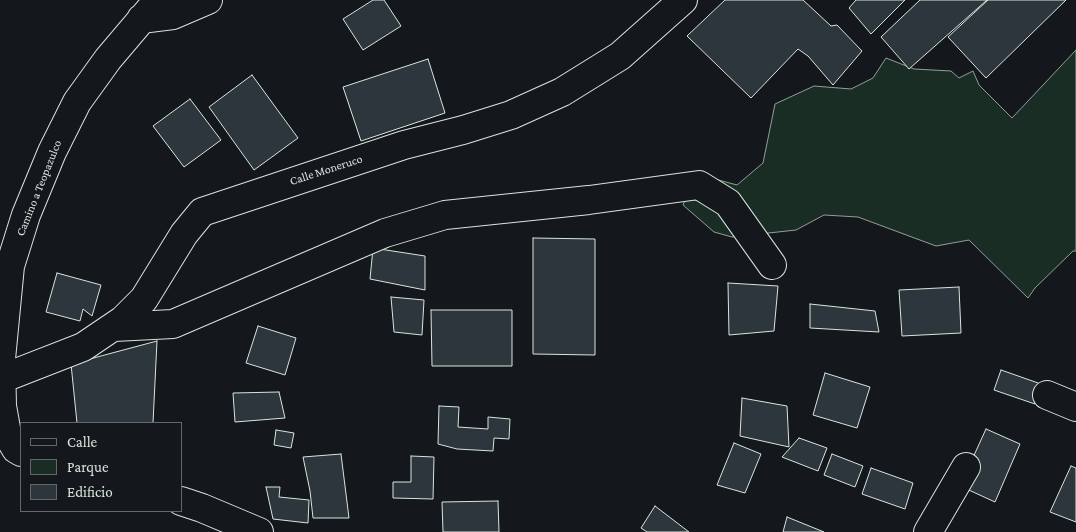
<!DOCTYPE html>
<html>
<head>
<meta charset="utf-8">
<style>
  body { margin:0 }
  #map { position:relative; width:1076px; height:532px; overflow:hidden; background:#14181c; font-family:"Crimson Pro",serif }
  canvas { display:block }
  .legend { position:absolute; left:20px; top:422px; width:162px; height:90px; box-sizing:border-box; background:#14181c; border:1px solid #626a69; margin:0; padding:6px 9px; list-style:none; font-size:15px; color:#d8e6dc }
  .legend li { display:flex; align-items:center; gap:10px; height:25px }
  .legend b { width:25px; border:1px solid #626a69 }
</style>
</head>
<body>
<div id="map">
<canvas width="1076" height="532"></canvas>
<ul class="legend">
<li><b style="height:6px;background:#14181c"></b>Calle</li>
<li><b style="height:14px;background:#1a2d24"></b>Parque</li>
<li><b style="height:14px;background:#2c363c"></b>Edificio</li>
</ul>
</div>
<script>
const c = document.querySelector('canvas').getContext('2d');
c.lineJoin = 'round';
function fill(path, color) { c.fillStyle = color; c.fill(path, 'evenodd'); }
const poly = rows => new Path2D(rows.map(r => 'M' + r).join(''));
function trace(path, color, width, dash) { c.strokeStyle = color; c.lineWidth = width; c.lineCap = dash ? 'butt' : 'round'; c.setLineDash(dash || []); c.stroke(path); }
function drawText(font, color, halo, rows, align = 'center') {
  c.font = font + ' "Crimson Pro",serif'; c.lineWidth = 4; c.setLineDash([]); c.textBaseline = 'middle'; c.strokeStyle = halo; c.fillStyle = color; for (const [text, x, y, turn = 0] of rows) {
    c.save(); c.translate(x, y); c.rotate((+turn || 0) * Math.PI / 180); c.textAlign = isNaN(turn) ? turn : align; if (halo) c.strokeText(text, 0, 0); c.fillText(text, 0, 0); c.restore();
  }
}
const green = poly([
  [1076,50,1076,251,1073,251,1035,288,1028,298,969,240,936,246,858,217,824,215,796,230,732,237,714,232,683,205,696,174,737,185,763,163,775,104,814,86,851,89,873,78,886,58,914,69,951,71,959,78,973,71,979,85,1012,118,1076,50]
]);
const building = poly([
  [373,0,384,0,401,26,363,50,343,19,373,0],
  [725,0,803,0,831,26,837,25,862,51,833,85,808,56,798,49,751,98,687,36,725,0],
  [856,0,905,0,871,34,849,8,856,0],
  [920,0,987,0,909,69,881,37,920,0],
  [988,0,1066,0,986,78,948,37,988,0],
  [428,59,445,113,361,141,343,87,428,59],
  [252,75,298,138,254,170,209,107,252,75],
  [190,99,221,140,184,167,153,126,190,99],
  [533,238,595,239,595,355,533,354,533,238],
  [373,248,425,256,425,290,370,279,373,248],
  [57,273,101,285,92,316,83,309,80,321,46,312,57,273],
  [728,283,778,286,774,331,729,335,728,283],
  [959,287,961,333,902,336,899,290,959,287],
  [391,297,424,300,422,335,394,332,391,297],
  [810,304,875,311,879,332,810,328,810,304],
  [431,310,512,310,512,366,432,366,431,310],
  [258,326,296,338,285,375,246,363,258,326],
  [157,341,153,423,77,423,71,364,157,341],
  [1001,370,1041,384,1035,404,994,390,1001,370],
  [825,373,870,387,857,428,813,415,825,373],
  [279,392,285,418,235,422,233,393,279,392],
  [742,398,787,406,789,447,740,436,742,398],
  [439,406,459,407,458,427,488,429,488,417,510,419,509,439,494,438,493,451,457,449,438,444,439,406],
  [986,429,1020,444,995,502,960,486,986,429],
  [276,430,294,433,291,448,274,445,276,430],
  [799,438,827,448,818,471,782,457,799,438],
  [734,443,761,454,745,493,717,485,734,443],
  [341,454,349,518,313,518,310,491,303,457,341,454],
  [832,454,863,466,855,487,824,475,832,454],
  [411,456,434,457,433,499,393,498,393,482,411,482,411,456],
  [1071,466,1076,468,1076,522,1050,512,1071,466],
  [871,468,913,483,905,509,862,494,871,468],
  [266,487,280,487,279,497,309,500,308,523,273,519,266,487],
  [498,501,499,532,443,532,442,502,498,501],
  [655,506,689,532,647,532,641,528,655,506],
  [787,517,824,532,783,532,787,517]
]);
const street = poly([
  [141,19,173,15,208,0],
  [114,327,173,324,385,233,445,215,589,200,699,185,728,203,772,265],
  [1,379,83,347,123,320,144,299,184,234,202,212,404,145,463,130,511,115,562,92,620,56,683,0],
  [1047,395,1076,407],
  [21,452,16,449,7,434,2,406,1,359,10,266,26,215,52,152,77,102,108,59,158,0],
  [181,501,202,508,259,532],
  [928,532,966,467]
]);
const streetNames = [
  ["Calle Moneruco",326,170,-18],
  ["Camino a Teopazulco",39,188,-68]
];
fill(green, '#1a2d24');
trace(green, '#939e99', 1);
fill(building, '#2c363c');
trace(building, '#d8e6dc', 1);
trace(street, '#d8e6dc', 30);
trace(street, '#14181c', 28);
drawText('12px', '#d8e6dc', '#14181c', streetNames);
</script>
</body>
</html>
